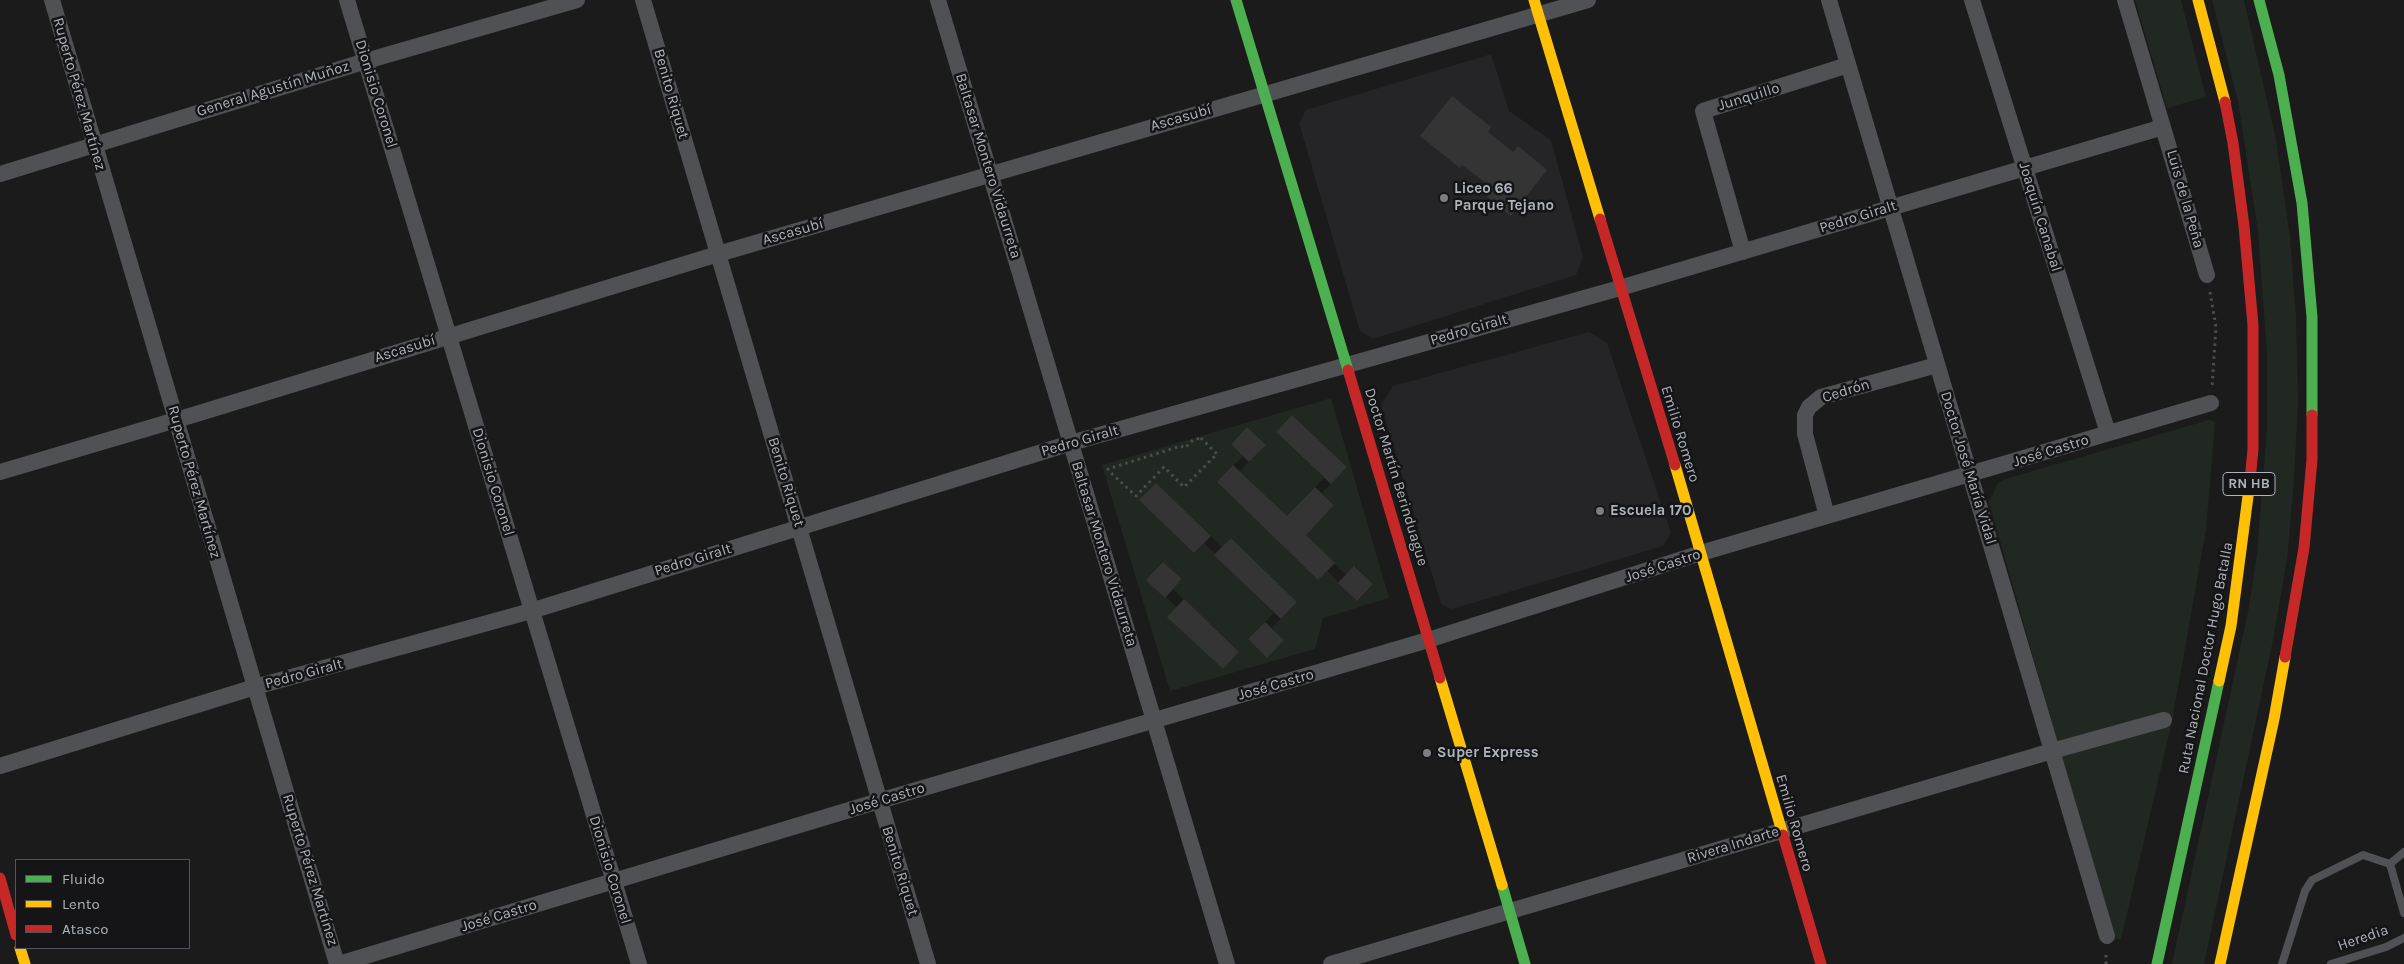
<!DOCTYPE html>
<html>
<head>
<meta charset="utf-8">
<style>
  body { margin:0 }
  #map { position:relative; width:2404px; height:964px; overflow:hidden; background:#1b1b1b; font-family:Karla,sans-serif }
  canvas { display:block }
  .legend { position:absolute; left:15px; top:859px; width:175px; height:90px; box-sizing:border-box; background:#151517; border:1px solid #525459; margin:0; padding:6px 9px; list-style:none; font-size:15px; color:#aeb3bb }
  .legend li { display:flex; align-items:center; gap:10px; height:25px }
  .legend b { width:25px; border:1px solid #525459 }
</style>
</head>
<body>
<div id="map">
<canvas width="2404" height="964"></canvas>
<ul class="legend">
<li><b style="height:6px;background:#4caf50"></b>Fluido</li>
<li><b style="height:6px;background:#ffc107"></b>Lento</li>
<li><b style="height:6px;background:#c62828"></b>Atasco</li>
</ul>
</div>
<script>
const c = document.querySelector('canvas').getContext('2d');
c.lineJoin = 'round';
function fill(path, color) { c.fillStyle = color; c.fill(path, 'evenodd'); }
const poly = rows => new Path2D(rows.map(r => 'M' + r).join(''));
function trace(path, color, width, dash) { c.strokeStyle = color; c.lineWidth = width; c.lineCap = dash ? 'butt' : 'round'; c.setLineDash(dash || []); c.stroke(path); }
function drawText(font, color, halo, rows, align = 'center') {
  c.font = font + ' Karla,sans-serif'; c.lineWidth = 5; c.setLineDash([]); c.textBaseline = 'middle'; c.strokeStyle = halo; c.fillStyle = color; for (const [text, x, y, turn = 0] of rows) {
    c.save(); c.translate(x, y); c.rotate((+turn || 0) * Math.PI / 180); c.textAlign = isNaN(turn) ? turn : align; if (halo) c.strokeText(text, 0, 0); c.fillText(text, 0, 0); c.restore();
  }
}
const built = poly([
  [1491,54,1509,111,1551,140,1583,257,1576,275,1373,339,1360,331,1299,123,1306,110],
  [1589,332,1607,343,1671,533,1663,546,1452,609,1441,604,1381,405,1393,386]
]);
const green = poly([
  [2135,0,2181,0,2206,97,2167,108],
  [2212,0,2244,0,2276,140,2290,237,2296,317,2298,400,2294,480,2287,560,2272,645,2204,964,2172,964,2248,612,2257,555,2267,428,2267,355,2258,231,2238,101],
  [1331,398,1389,598,1323,618,1315,649,1170,691,1102,465],
  [1292,415,1347,467,1322,493,1334,505,1299,504,1324,478,1276,432],
  [1247,427,1266,445,1240,471,1346,575,1355,566,1373,584,1357,601,1327,571,1318,580,1217,482,1243,456,1231,443],
  [1156,483,1222,547,1231,538,1297,602,1272,628,1284,640,1267,657,1248,639,1274,613,1204,543,1194,553,1140,500],
  [1163,562,1182,579,1173,589,1239,652,1223,669,1168,617,1177,607,1147,580],
  [2209,420,2215,422,2206,530,2172,721,2121,939,2116,939,2108,920,1989,502,1998,483,2005,479]
]);
const building = poly([
  [1452,96,1491,127,1488,132,1513,152,1518,146,1547,170,1511,216,1480,191,1486,183,1462,165,1460,168,1420,136],
  [1292,415,1347,467,1331,484,1276,432],
  [1247,427,1266,445,1249,462,1231,444],
  [1233,465,1287,516,1315,487,1334,505,1306,535,1335,563,1318,580,1217,482],
  [1156,483,1211,536,1194,553,1139,500],
  [1231,538,1297,602,1281,619,1214,555],
  [1163,562,1182,579,1165,598,1146,580],
  [1354,566,1373,584,1357,601,1338,583],
  [1184,599,1239,652,1223,669,1167,617],
  [1265,622,1284,640,1267,658,1248,639]
]);
const path = poly([
  [2210,292,2216,327,2212,387],
  [1201,438,1217,454,1184,487,1164,467,1136,496,1109,471,1108,469,1181,446,1185,448,1193,440,1201,438],
  [2106,964,2106,951]
]);
const lane = poly([
  [2390,864,2404,913],
  [2390,864,2404,852],
  [2282,964,2305,891,2312,880,2363,855,2390,864],
  [2331,964,2386,947,2404,938]
]);
const street = poly([
  [52,0,337,964],
  [347,0,639,964],
  [643,0,928,964],
  [938,0,1227,964],
  [1829,0,2107,936],
  [1972,0,2108,433],
  [2125,0,2207,275],
  [0,174,366,61,577,0],
  [1743,252,1703,111,1848,65],
  [0,472,193,415,718,254,1588,0],
  [1827,516,1805,434,1805,415,1809,407,1821,397,1937,365],
  [0,766,255,687,531,611,1071,443,1620,288,2163,127],
  [339,964,879,801,1428,640,1701,553,2211,403],
  [1331,964,2052,751,2164,720]
]);
const fast = poly([
  [1236,0,1348,370],
  [2259,0,2279,75,2302,203,2312,317,2312,415],
  [1502,885,1525,964],
  [2157,964,2219,681]
]);
const slow = poly([
  [1534,0,1600,219],
  [2198,0,2225,102],
  [1675,465,1783,835],
  [1440,678,1502,885],
  [2219,681,2231,626,2250,481],
  [20,948,25,964],
  [2220,964,2274,719,2285,657]
]);
const jam = poly([
  [2225,102,2233,143,2244,226,2253,325,2253,449,2250,481],
  [1600,219,1675,465],
  [1348,370,1440,678],
  [2285,657,2304,548,2312,460,2312,415],
  [1783,835,1821,964],
  [0,878,16,935]
]);
const markers = [
  [1444,198,5,"#7b7e83"],
  [1600,511,5,"#7b7e83"],
  [1427,753,5,"#7b7e83"]
];
const shields = [
  [2249,484,52]
];
const shieldNames = [
  ["RN HB",2249,484]
];
const streetNames = [
  ["General Agustín Muñoz",273,89,-17],
  ["Ruperto Pérez Martínez",79,94,74],
  ["Dionisio Coronel",376,94,73],
  ["Benito Riquet",671,94,74],
  ["Junquillo",1749,97,-17],
  ["Ascasubí",1181,118,-16],
  ["Baltasar Montero Vidaurreta",988,166,73],
  ["Luis de la Peña",2185,199,74],
  ["Pedro Giralt",1858,217,-17],
  ["Joaquín Canabal",2040,217,73],
  ["Ascasubí",793,232,-16],
  ["Pedro Giralt",1469,330,-16],
  ["Ascasubí",405,349,-17],
  ["Cedrón",1846,391,-17],
  ["Emilio Romero",1680,434,73],
  ["Pedro Giralt",1080,441,-16],
  ["José Castro",2051,451,-17],
  ["Doctor José María Vidal",1968,468,73],
  ["Doctor Martín Berinduague",1396,477,73],
  ["Ruperto Pérez Martínez",194,482,74],
  ["Dionisio Coronel",493,482,73],
  ["Benito Riquet",786,482,73],
  ["Baltasar Montero Vidaurreta",1104,554,73],
  ["Pedro Giralt",693,560,-17],
  ["José Castro",1663,566,-18],
  ["Ruta Nacional Doctor Hugo Batalla",2206,658,-79],
  ["Pedro Giralt",304,674,-15],
  ["José Castro",1276,685,-16],
  ["José Castro",887,799,-17],
  ["Emilio Romero",1794,823,74],
  ["Rivera Indarte",1733,845,-17],
  ["Ruperto Pérez Martínez",310,870,73],
  ["Dionisio Coronel",610,870,73],
  ["Benito Riquet",900,871,73],
  ["José Castro",499,916,-17],
  ["Heredia",2363,938,-19]
];
const poiNames = [
  ["Liceo 66",1454,189],
  ["Parque Tejano",1454,206],
  ["Escuela 170",1610,511],
  ["Super Express",1437,753]
];
fill(built, '#252527');
fill(green, '#212821');
fill(building, '#343435');
trace(path, '#4b4d4f', 3, [2.5, 4]);
trace(lane, '#505154', 8);
trace(street, '#505154', 16);
trace(fast, '#4caf50', 11);
trace(slow, '#ffc107', 11);
trace(jam, '#c62828', 11);
for (const [x, y, r, color] of markers) { const dot = new Path2D(); dot.arc(x, y, r, 0, 2 * Math.PI); c.fillStyle = color; c.fill(dot); trace(dot, '#151517', 2); }
for (const [x, y, w] of shields) { const box = new Path2D(); box.roundRect(x - w / 2, y - 11.5, w, 23, 4); c.fillStyle = '#151517'; c.fill(box); trace(box, '#aeb3bb', 1); }
drawText('bold 14px', '#aeb3bb', null, shieldNames);
drawText('15px', '#aeb3bb', '#151517', streetNames);
drawText('bold 15px', '#aeb3bb', '#151517', poiNames, 'left');
</script>
</body>
</html>
